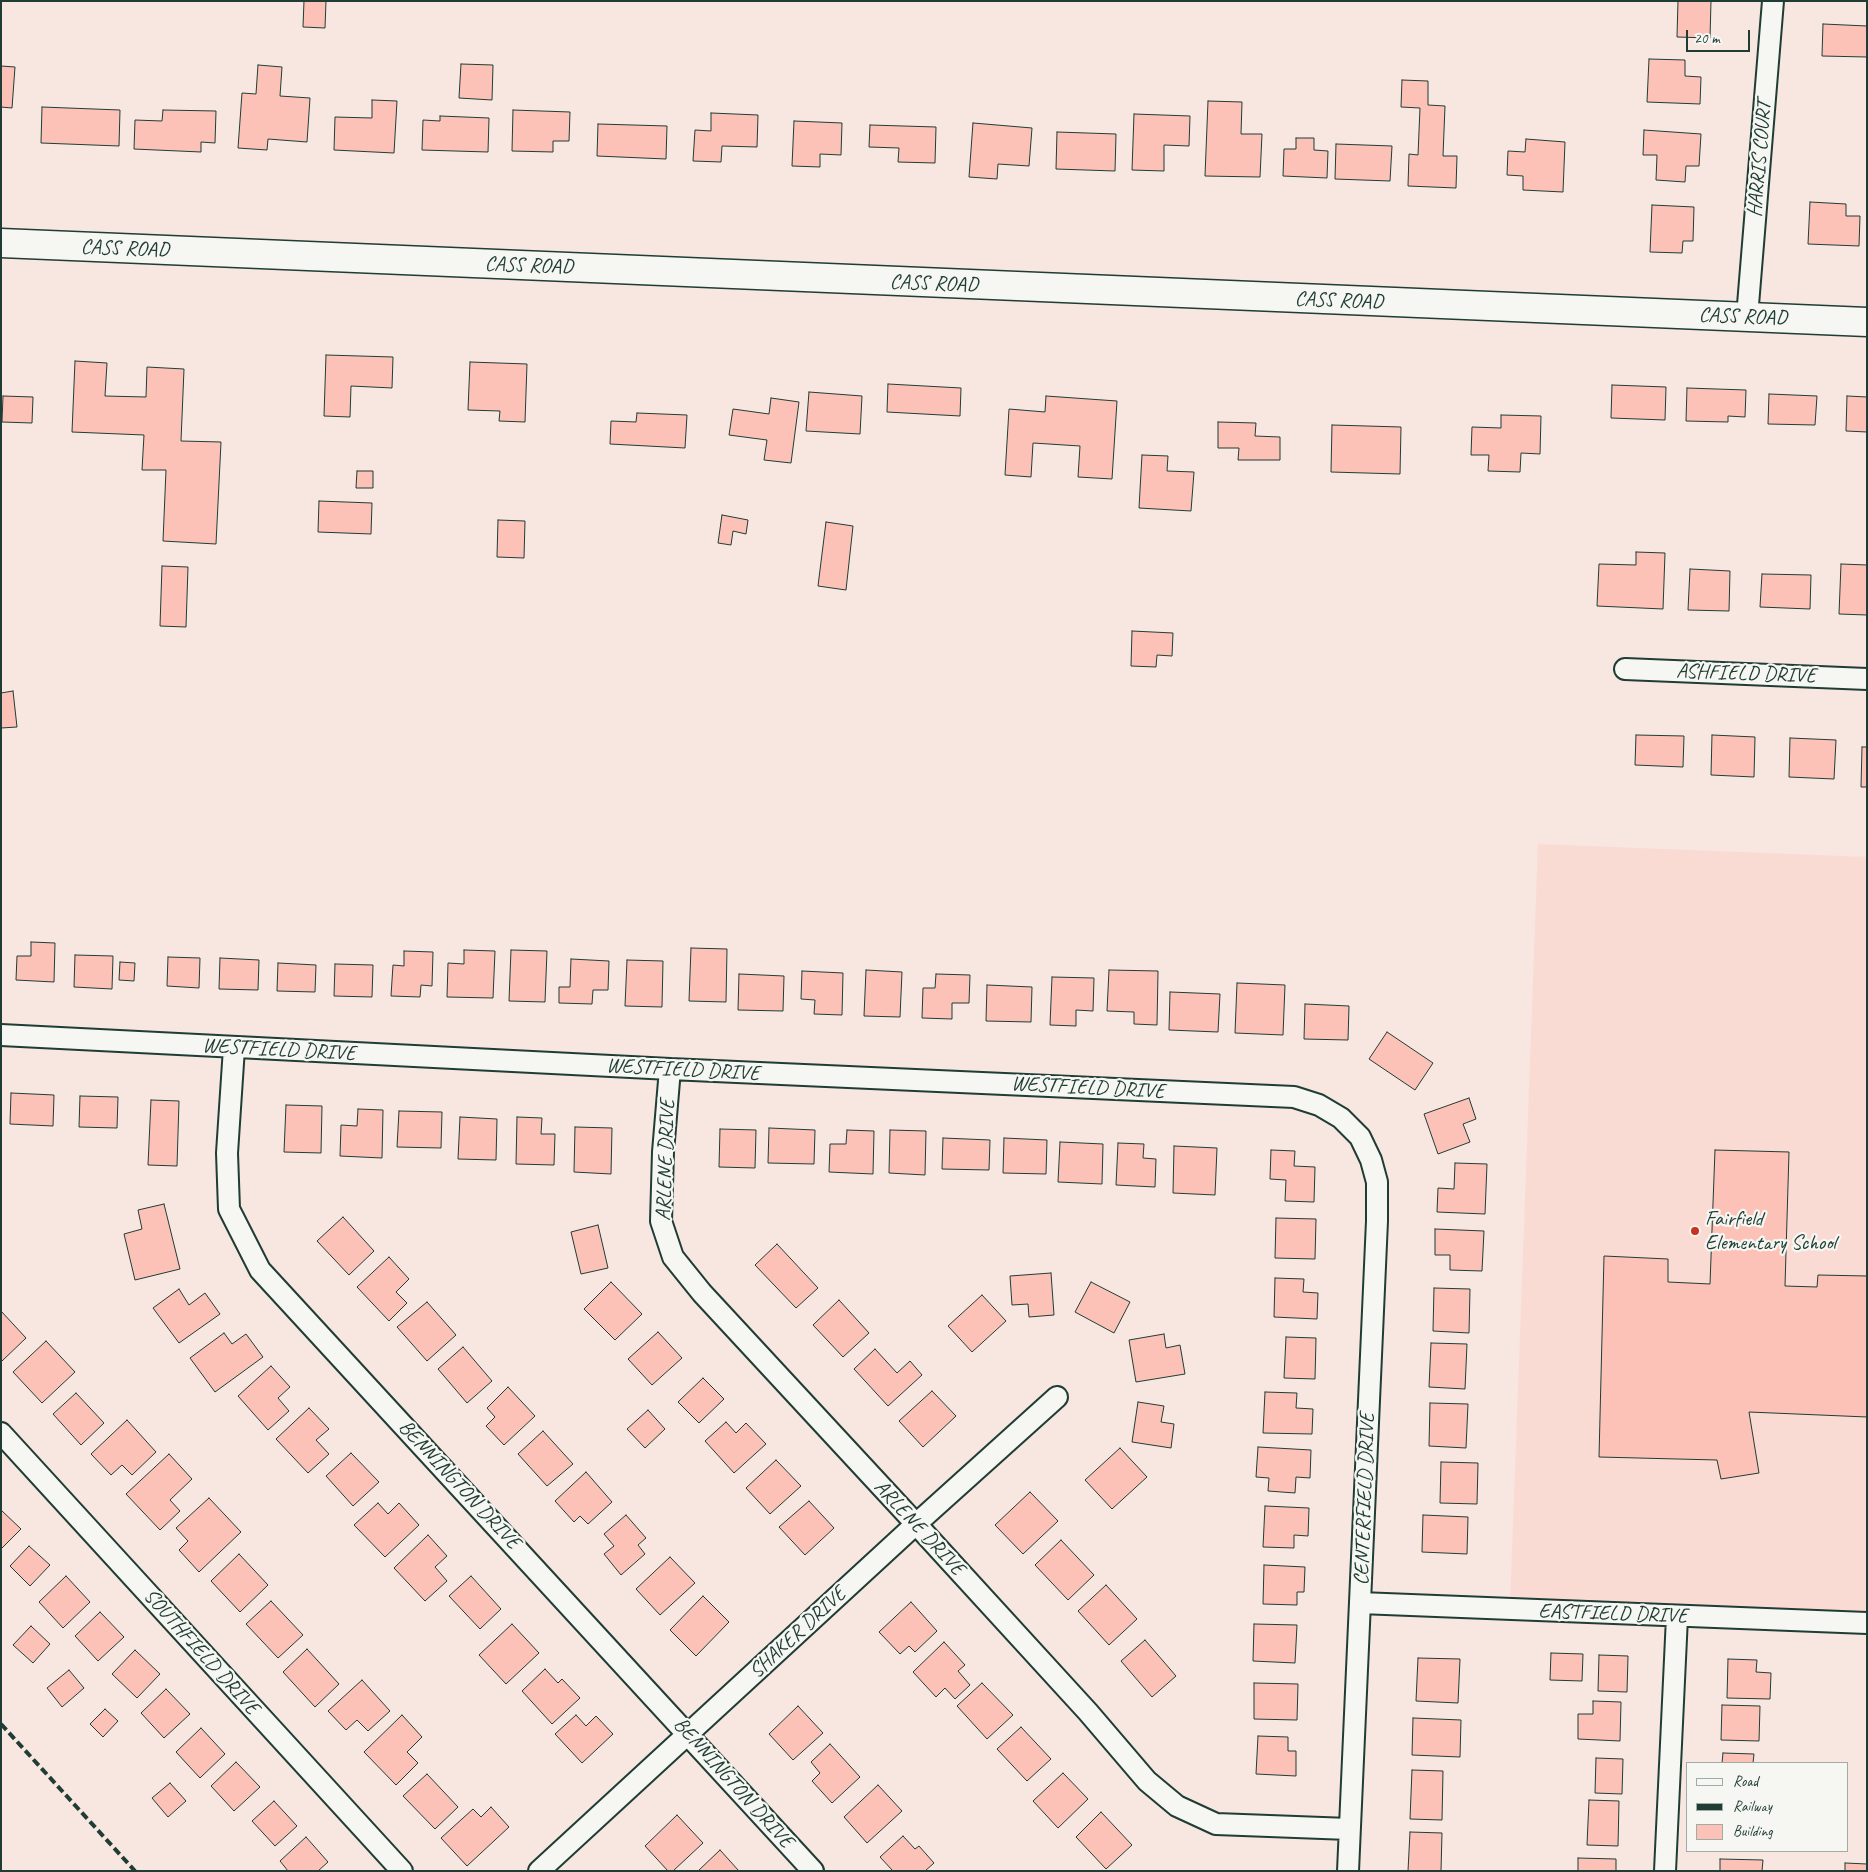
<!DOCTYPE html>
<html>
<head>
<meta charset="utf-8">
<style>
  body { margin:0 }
  #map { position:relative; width:1868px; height:1872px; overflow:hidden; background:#f8e6e0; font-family:Caveat,sans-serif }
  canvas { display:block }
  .frame { position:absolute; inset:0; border:2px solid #1f3d34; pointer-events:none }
  .legend { position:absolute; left:1686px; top:1762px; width:162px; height:90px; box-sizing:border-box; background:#f6f6f2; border:1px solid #a0aca6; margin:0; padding:6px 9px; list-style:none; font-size:15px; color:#1f3d34 }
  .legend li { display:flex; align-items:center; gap:10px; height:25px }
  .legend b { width:25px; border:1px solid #a0aca6 }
  .scale { position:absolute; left:1686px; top:30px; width:64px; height:22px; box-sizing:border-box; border:2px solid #1f3d34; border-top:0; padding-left:6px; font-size:15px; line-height:18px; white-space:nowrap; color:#1f3d34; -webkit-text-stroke:4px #f6f6f2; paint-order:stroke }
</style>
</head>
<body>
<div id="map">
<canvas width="1868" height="1872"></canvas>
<div class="frame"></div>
<ul class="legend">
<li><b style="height:6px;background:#f6f6f2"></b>Road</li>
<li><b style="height:6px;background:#1f3d34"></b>Railway</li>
<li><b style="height:14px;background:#fdc2b7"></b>Building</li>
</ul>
<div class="scale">20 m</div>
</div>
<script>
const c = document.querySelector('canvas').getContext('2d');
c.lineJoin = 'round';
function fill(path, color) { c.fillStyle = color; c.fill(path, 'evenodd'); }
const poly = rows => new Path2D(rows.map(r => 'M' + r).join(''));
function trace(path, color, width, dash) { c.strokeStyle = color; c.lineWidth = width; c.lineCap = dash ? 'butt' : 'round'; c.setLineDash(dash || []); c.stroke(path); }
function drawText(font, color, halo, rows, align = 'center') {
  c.font = font + ' Caveat,sans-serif'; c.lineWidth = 4.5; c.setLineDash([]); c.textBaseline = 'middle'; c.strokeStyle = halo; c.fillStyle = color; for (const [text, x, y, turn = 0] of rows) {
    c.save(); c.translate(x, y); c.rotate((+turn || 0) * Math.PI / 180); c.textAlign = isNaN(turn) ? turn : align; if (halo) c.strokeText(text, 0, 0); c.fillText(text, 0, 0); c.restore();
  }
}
const built = poly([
  [1538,844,1867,857,1867,1618,1510,1605]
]);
const building = poly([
  [304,1,326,1,325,28,303,27,304,1],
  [1678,1,1711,1,1710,38,1677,37,1678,1],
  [1823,24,1867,26,1867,57,1822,56,1823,24],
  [1649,59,1685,60,1685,76,1701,77,1700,104,1647,102,1649,59],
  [461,64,493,65,492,100,459,98,461,64],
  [258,65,282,67,280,96,310,98,307,142,268,139,267,150,238,148,242,93,256,94,258,65],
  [1,66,15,67,12,108,1,107,1,66],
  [1402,80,1428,81,1428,105,1445,106,1443,156,1457,156,1456,188,1408,186,1409,154,1418,155,1420,108,1401,107,1402,80],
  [372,100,397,101,394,153,334,150,335,117,372,118,372,100],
  [1208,101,1242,102,1241,134,1262,134,1260,177,1205,176,1208,101],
  [42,107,120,110,119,146,41,143,42,107],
  [163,110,216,111,215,143,201,142,201,152,134,149,135,120,162,121,163,110],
  [513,110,570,112,569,141,553,141,553,152,512,151,513,110],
  [711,113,758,115,757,147,722,146,721,162,693,161,695,130,711,131,711,113],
  [1134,114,1190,116,1189,146,1164,145,1164,171,1132,170,1134,114],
  [440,116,489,118,488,152,422,150,423,120,440,121,440,116],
  [794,121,842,123,841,155,820,154,820,167,792,166,794,121],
  [973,123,1032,128,1029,166,998,164,997,179,969,177,973,123],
  [598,124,667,126,666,159,597,156,598,124],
  [870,125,936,127,935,163,898,162,899,148,869,147,870,125],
  [1644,130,1701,134,1699,166,1686,166,1685,182,1656,180,1657,155,1643,155,1644,130],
  [1057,132,1116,134,1115,171,1056,169,1057,132],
  [1296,138,1314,138,1314,150,1328,151,1327,178,1283,176,1284,149,1296,149,1296,138],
  [1526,139,1565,142,1563,192,1523,190,1523,176,1507,175,1508,151,1525,152,1526,139],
  [1336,144,1392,146,1390,181,1335,179,1336,144],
  [1810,202,1846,204,1846,216,1860,216,1859,246,1808,244,1810,202],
  [1652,205,1694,207,1693,241,1683,241,1682,253,1650,252,1652,205],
  [326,355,393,357,392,388,351,386,350,417,324,416,326,355],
  [75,361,107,363,105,396,146,397,147,367,184,369,181,441,221,442,216,544,163,541,166,470,142,470,144,435,72,432,75,361],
  [470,362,527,364,525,422,499,421,500,411,468,410,470,362],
  [888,384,961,388,960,416,887,412,888,384],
  [1612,385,1666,387,1665,420,1611,418,1612,385],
  [1687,388,1746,390,1745,417,1728,416,1728,422,1686,421,1687,388],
  [809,392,862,396,860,434,806,431,809,392],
  [1769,394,1817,396,1815,425,1768,424,1769,394],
  [3,396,33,397,32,423,2,422,3,396],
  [1046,396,1117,401,1112,479,1078,477,1080,446,1033,443,1031,477,1005,475,1009,409,1045,412,1046,396],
  [1847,396,1867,397,1867,432,1846,431,1847,396],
  [771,398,799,402,791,463,764,460,767,440,729,435,733,409,769,414,771,398],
  [637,413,687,415,685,448,610,444,611,421,636,422,637,413],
  [1501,415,1541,416,1540,454,1521,453,1520,472,1488,471,1489,455,1471,455,1472,427,1501,428,1501,415],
  [1218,422,1256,423,1255,436,1280,437,1280,460,1238,460,1239,448,1218,448,1218,422],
  [1332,425,1401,427,1400,474,1331,472,1332,425],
  [1142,455,1168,456,1167,471,1194,472,1191,511,1139,508,1142,455],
  [357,471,373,471,373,488,356,488,357,471],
  [319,501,372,503,371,534,318,532,319,501],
  [722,515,748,520,746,534,733,531,731,545,718,543,722,515],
  [498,520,525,521,524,558,497,557,498,520],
  [826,522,853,526,846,590,818,586,826,522],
  [1636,552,1665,553,1663,609,1597,606,1599,564,1636,565,1636,552],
  [1841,564,1867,565,1867,615,1839,614,1841,564],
  [162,566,188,567,186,627,160,626,162,566],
  [1690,569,1730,571,1729,611,1688,610,1690,569],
  [1762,574,1811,575,1810,609,1760,607,1762,574],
  [1132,631,1173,633,1172,656,1157,655,1156,667,1131,666,1132,631],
  [13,691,17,727,1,728,1,693,13,691],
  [1636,735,1684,736,1683,767,1635,765,1636,735],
  [1712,735,1755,737,1754,777,1711,775,1712,735],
  [1790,738,1836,740,1834,779,1789,777,1790,738],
  [1862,747,1867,747,1867,787,1861,787,1862,747],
  [31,942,55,943,54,982,16,980,17,956,31,956,31,942],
  [691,948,727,949,726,1002,689,1001,691,948],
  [464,950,495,951,493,998,447,997,448,963,464,964,464,950],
  [511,950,547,951,545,1002,509,1001,511,950],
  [404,951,433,952,432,986,421,985,420,997,391,996,393,965,404,966,404,951],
  [75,955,113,956,112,989,74,987,75,955],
  [168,957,200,958,199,988,167,986,168,957],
  [220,958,259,960,258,990,219,989,220,958],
  [571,959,609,961,608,990,593,990,592,1004,559,1003,559,987,570,987,571,959],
  [627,960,663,961,662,1007,625,1006,627,960],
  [120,962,135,963,134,981,119,980,120,962],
  [278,963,316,965,315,992,277,991,278,963],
  [335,964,373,965,372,997,334,996,335,964],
  [866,970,902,972,900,1017,864,1016,866,970],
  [1109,970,1158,971,1157,1025,1134,1024,1134,1012,1107,1011,1109,970],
  [802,971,843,973,842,1015,814,1014,815,1000,801,999,802,971],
  [739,974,784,976,783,1011,738,1010,739,974],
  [936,974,970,975,969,1003,952,1003,952,1019,922,1018,923,988,935,988,936,974],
  [1052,977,1094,978,1093,1011,1076,1010,1076,1026,1050,1025,1052,977],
  [1237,983,1285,985,1283,1035,1235,1033,1237,983],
  [987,985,1032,987,1031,1022,986,1021,987,985],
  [1170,992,1220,994,1218,1032,1169,1030,1170,992],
  [1305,1004,1349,1006,1348,1040,1304,1039,1305,1004],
  [1387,1032,1433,1063,1415,1090,1369,1059,1387,1032],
  [11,1093,54,1095,53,1126,10,1124,11,1093],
  [80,1096,118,1097,117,1128,79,1127,80,1096],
  [1469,1098,1476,1119,1463,1124,1470,1142,1438,1154,1424,1114,1469,1098],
  [151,1100,179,1101,177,1166,148,1165,151,1100],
  [286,1105,322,1106,321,1153,284,1152,286,1105],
  [358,1109,383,1110,382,1158,340,1156,341,1125,357,1126,358,1109],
  [399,1111,442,1112,441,1148,397,1147,399,1111],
  [460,1117,497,1119,496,1160,458,1159,460,1117],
  [517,1117,542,1118,541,1134,555,1134,554,1165,516,1164,517,1117],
  [575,1127,612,1128,611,1174,574,1172,575,1127],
  [769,1128,815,1130,814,1164,768,1163,769,1128],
  [720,1129,756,1130,755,1168,719,1167,720,1129],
  [847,1130,874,1131,873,1174,829,1172,830,1144,846,1144,847,1130],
  [890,1130,926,1131,925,1175,889,1173,890,1130],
  [943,1138,990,1140,989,1170,942,1169,943,1138],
  [1004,1138,1047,1140,1046,1174,1003,1173,1004,1138],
  [1060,1142,1103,1144,1102,1184,1058,1182,1060,1142],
  [1118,1143,1144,1144,1143,1158,1156,1159,1155,1187,1116,1185,1118,1143],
  [1174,1146,1217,1148,1215,1195,1173,1193,1174,1146],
  [1271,1150,1295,1151,1294,1166,1315,1167,1314,1202,1285,1201,1286,1180,1270,1179,1271,1150],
  [1715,1150,1789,1152,1785,1286,1817,1287,1818,1275,1867,1276,1867,1417,1749,1412,1759,1473,1721,1479,1717,1460,1599,1457,1604,1256,1668,1259,1668,1282,1710,1284,1715,1150],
  [1455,1163,1487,1164,1485,1214,1437,1212,1438,1188,1454,1189,1455,1163],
  [164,1204,180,1269,135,1280,124,1234,142,1229,138,1210,164,1204],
  [343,1217,374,1251,349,1275,317,1241,343,1217],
  [1276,1218,1316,1219,1315,1259,1275,1258,1276,1218],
  [598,1225,608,1268,581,1274,571,1232,598,1225],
  [1435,1229,1484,1231,1482,1271,1450,1270,1450,1255,1435,1255,1435,1229],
  [777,1244,818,1288,796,1308,755,1265,777,1244],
  [389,1257,409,1279,396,1292,407,1303,389,1321,357,1287,389,1257],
  [1051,1273,1054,1315,1029,1317,1028,1304,1012,1305,1010,1276,1051,1273],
  [1275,1278,1304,1279,1303,1292,1318,1293,1317,1319,1274,1317,1275,1278],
  [611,1282,642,1314,615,1340,584,1309,611,1282],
  [1091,1282,1130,1302,1114,1333,1075,1312,1091,1282],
  [1434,1288,1470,1289,1469,1333,1433,1331,1434,1288],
  [179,1289,189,1305,205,1293,220,1314,179,1343,153,1308,179,1289],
  [982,1295,1006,1321,972,1352,948,1326,982,1295],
  [839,1300,869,1333,843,1357,813,1325,839,1300],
  [427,1302,456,1335,427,1361,397,1327,427,1302],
  [1,1311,26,1338,2,1361,1,1360,1,1311],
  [658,1332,682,1358,652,1385,628,1359,658,1332],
  [224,1333,232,1344,246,1334,263,1357,215,1392,190,1358,224,1333],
  [1164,1334,1166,1348,1180,1345,1185,1374,1136,1382,1129,1340,1164,1334],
  [1286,1337,1316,1338,1315,1379,1284,1378,1286,1337],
  [46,1341,75,1372,42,1403,13,1372,46,1341],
  [1431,1343,1467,1344,1465,1389,1429,1387,1431,1343],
  [463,1347,492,1381,467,1403,438,1369,463,1347],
  [875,1349,897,1373,910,1361,922,1375,888,1406,854,1369,875,1349],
  [271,1366,290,1387,278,1398,289,1411,268,1430,238,1396,271,1366],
  [703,1378,724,1399,699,1423,678,1402,703,1378],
  [508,1387,535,1416,504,1445,486,1426,495,1417,487,1408,508,1387],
  [932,1391,956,1416,923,1447,899,1421,932,1391],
  [1265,1392,1297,1393,1296,1408,1313,1409,1312,1434,1263,1433,1265,1392],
  [76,1393,104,1423,81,1445,53,1414,76,1393],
  [1138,1402,1164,1406,1161,1422,1174,1424,1171,1448,1132,1442,1138,1402],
  [1430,1403,1468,1404,1466,1448,1429,1446,1430,1403],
  [309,1408,329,1429,316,1440,329,1454,308,1473,276,1439,309,1408],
  [648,1410,665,1429,645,1448,627,1429,648,1410],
  [127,1420,156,1452,132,1475,122,1465,111,1475,91,1454,127,1420],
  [726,1422,736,1433,746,1423,766,1444,734,1473,705,1441,726,1422],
  [543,1431,573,1464,547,1486,518,1454,543,1431],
  [1258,1447,1311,1450,1310,1478,1296,1477,1295,1493,1268,1491,1269,1478,1256,1477,1258,1447],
  [1120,1448,1147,1477,1112,1509,1085,1480,1120,1448],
  [351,1453,379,1482,353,1506,326,1476,351,1453],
  [169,1454,192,1479,170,1500,180,1511,160,1530,126,1494,169,1454],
  [776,1460,801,1486,770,1514,746,1488,776,1460],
  [1441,1462,1478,1463,1477,1504,1440,1503,1441,1462],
  [586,1472,612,1502,588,1524,580,1516,574,1522,555,1501,586,1472],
  [1030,1492,1058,1521,1023,1554,995,1525,1030,1492],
  [209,1498,241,1532,199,1572,179,1550,188,1541,176,1528,209,1498],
  [809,1501,834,1528,805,1555,779,1527,809,1501],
  [378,1503,388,1514,399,1503,419,1525,385,1557,354,1525,378,1503],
  [1265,1506,1309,1508,1308,1536,1294,1535,1294,1548,1263,1547,1265,1506],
  [1,1510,21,1529,2,1548,1,1548,1,1510],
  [626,1515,646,1538,638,1545,645,1554,621,1575,604,1554,614,1546,604,1534,626,1515],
  [1423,1515,1468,1517,1467,1554,1422,1552,1423,1515],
  [428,1535,447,1556,435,1567,447,1581,425,1601,394,1568,428,1535],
  [1061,1540,1094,1575,1068,1600,1035,1565,1061,1540],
  [29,1546,50,1565,30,1586,10,1566,29,1546],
  [239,1554,268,1585,240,1612,211,1581,239,1554],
  [670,1557,695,1583,660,1615,636,1589,670,1557],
  [1264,1565,1305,1567,1304,1592,1297,1592,1297,1605,1263,1604,1264,1565],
  [66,1576,90,1602,63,1628,39,1602,66,1576],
  [471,1576,501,1609,480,1629,449,1596,471,1576],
  [1106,1585,1137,1619,1109,1645,1078,1611,1106,1585],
  [703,1596,729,1622,696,1656,670,1630,703,1596],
  [271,1601,303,1635,278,1658,246,1624,271,1601],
  [911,1602,937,1631,915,1652,909,1646,900,1654,879,1632,911,1602],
  [100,1612,124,1637,98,1661,75,1636,100,1612],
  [512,1624,539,1653,506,1684,479,1655,512,1624],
  [1254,1624,1297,1625,1295,1663,1253,1661,1254,1624],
  [31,1626,50,1644,33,1663,13,1645,31,1626],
  [1145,1640,1176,1676,1152,1697,1121,1661,1145,1640],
  [944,1642,965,1665,958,1671,970,1685,955,1699,945,1688,936,1697,913,1672,944,1642],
  [307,1649,339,1684,315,1707,283,1672,307,1649],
  [135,1650,160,1674,137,1698,112,1674,135,1650],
  [1551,1653,1583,1654,1582,1681,1550,1680,1551,1653],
  [1599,1655,1628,1656,1627,1692,1598,1691,1599,1655],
  [1418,1658,1460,1659,1458,1703,1416,1701,1418,1658],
  [1728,1659,1757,1660,1756,1672,1771,1673,1770,1699,1727,1698,1728,1659],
  [545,1669,558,1683,562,1679,580,1698,552,1724,522,1691,545,1669],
  [69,1670,84,1688,62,1707,47,1688,69,1670],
  [362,1680,390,1711,368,1731,357,1720,346,1730,328,1711,362,1680],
  [982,1683,1013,1715,987,1739,957,1706,982,1683],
  [1254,1683,1298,1684,1297,1720,1254,1719,1254,1683],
  [166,1689,190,1714,164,1738,141,1713,166,1689],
  [1593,1701,1621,1702,1620,1741,1578,1739,1578,1714,1593,1714,1593,1701],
  [1722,1705,1760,1706,1759,1741,1721,1740,1722,1705],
  [798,1706,823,1733,793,1760,769,1734,798,1706],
  [105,1709,118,1721,103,1737,90,1724,105,1709],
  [402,1715,422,1737,407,1752,418,1763,396,1785,364,1752,402,1715],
  [576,1715,586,1726,596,1716,613,1734,582,1763,555,1734,576,1715],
  [1413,1718,1461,1720,1460,1757,1412,1755,1413,1718],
  [1021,1727,1051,1759,1027,1781,997,1749,1021,1727],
  [201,1728,225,1754,200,1778,176,1752,201,1728],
  [1258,1736,1288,1737,1288,1751,1296,1751,1296,1776,1256,1774,1258,1736],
  [830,1744,860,1777,832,1803,812,1781,820,1773,811,1762,830,1744],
  [1723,1753,1754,1754,1753,1763,1722,1763,1723,1753],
  [1596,1758,1623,1759,1622,1794,1595,1793,1596,1758],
  [236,1762,260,1787,234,1811,211,1786,236,1762],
  [1412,1770,1443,1771,1442,1820,1410,1819,1412,1770],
  [1063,1773,1088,1799,1058,1828,1033,1801,1063,1773],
  [427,1774,458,1807,435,1829,403,1796,427,1774],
  [170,1783,186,1801,168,1817,152,1798,170,1783],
  [878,1785,902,1811,867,1843,844,1817,878,1785],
  [1589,1800,1619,1801,1618,1846,1587,1845,1589,1800],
  [274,1801,297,1826,275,1846,252,1821,274,1801],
  [491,1807,509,1827,467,1866,441,1838,473,1809,481,1817,491,1807],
  [1101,1812,1132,1845,1106,1869,1076,1837,1101,1812],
  [677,1815,703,1843,673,1871,668,1871,645,1846,677,1815],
  [1410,1832,1442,1833,1441,1871,1408,1871,1410,1832],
  [903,1836,915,1849,919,1846,934,1863,925,1871,893,1871,880,1857,903,1836],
  [306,1837,328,1862,318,1871,288,1871,280,1861,306,1837],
  [720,1850,739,1871,698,1871,720,1850],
  [1578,1858,1616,1859,1616,1871,1578,1871,1578,1858],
  [1720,1859,1763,1860,1762,1871,1720,1871,1720,1859],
  [1845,1863,1867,1864,1867,1871,1845,1871,1845,1863]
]);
const street = poly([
  [1747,317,1773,1],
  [1625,669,1867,679],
  [1,1035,670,1069,1294,1097,1319,1105,1341,1118,1360,1137,1371,1160,1377,1182,1377,1221,1348,1871],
  [234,1048,227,1153,229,1209,260,1270,813,1871],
  [670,1069,663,1152,661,1221,673,1257,702,1293,916,1524,1088,1712,1147,1781,1177,1806,1216,1824,1349,1829],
  [1,1433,402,1871],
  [1360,1603,1867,1623],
  [539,1871,916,1524,1057,1397],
  [1665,1871,1677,1617]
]);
const secondary = poly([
  [1,243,1867,322]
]);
const rail = poly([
  [1,1724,135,1871]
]);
const markers = [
  [1695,1231,5,"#c8321e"]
];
const streetNames = [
  ["HARRIS COURT",1760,159,-85],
  ["CASS ROAD",125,249,2],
  ["CASS ROAD",529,266,2],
  ["CASS ROAD",934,284,2],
  ["CASS ROAD",1339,301,2],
  ["CASS ROAD",1743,317,2],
  ["ASHFIELD DRIVE",1746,674,2],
  ["WESTFIELD DRIVE",279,1050,3],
  ["WESTFIELD DRIVE",683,1070,3],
  ["WESTFIELD DRIVE",1088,1088,3],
  ["ARLENE DRIVE",666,1160,-88],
  ["BENNINGTON DRIVE",459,1485,47],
  ["CENTERFIELD DRIVE",1365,1499,-88],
  ["ARLENE DRIVE",919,1528,47],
  ["EASTFIELD DRIVE",1613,1614,2],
  ["SHAKER DRIVE",798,1633,-43],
  ["SOUTHFIELD DRIVE",201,1652,48],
  ["BENNINGTON DRIVE",733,1783,48]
];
const poiNames = [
  ["Fairfield",1705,1219],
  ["Elementary School",1705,1243]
];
fill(built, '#fadbd4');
fill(building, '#fdc2b7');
trace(building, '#1f3d34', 1);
trace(street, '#1f3d34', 24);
trace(secondary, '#1f3d34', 31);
trace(street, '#f6f6f2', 20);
trace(secondary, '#f6f6f2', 28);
trace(rail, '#1f3d34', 4, [8, 4]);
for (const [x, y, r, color] of markers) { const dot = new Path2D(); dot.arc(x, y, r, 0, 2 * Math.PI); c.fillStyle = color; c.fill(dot); trace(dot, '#f6f6f2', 2); }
drawText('21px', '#1f3d34', '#f6f6f2', streetNames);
drawText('21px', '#1f3d34', '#f6f6f2', poiNames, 'left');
</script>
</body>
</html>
